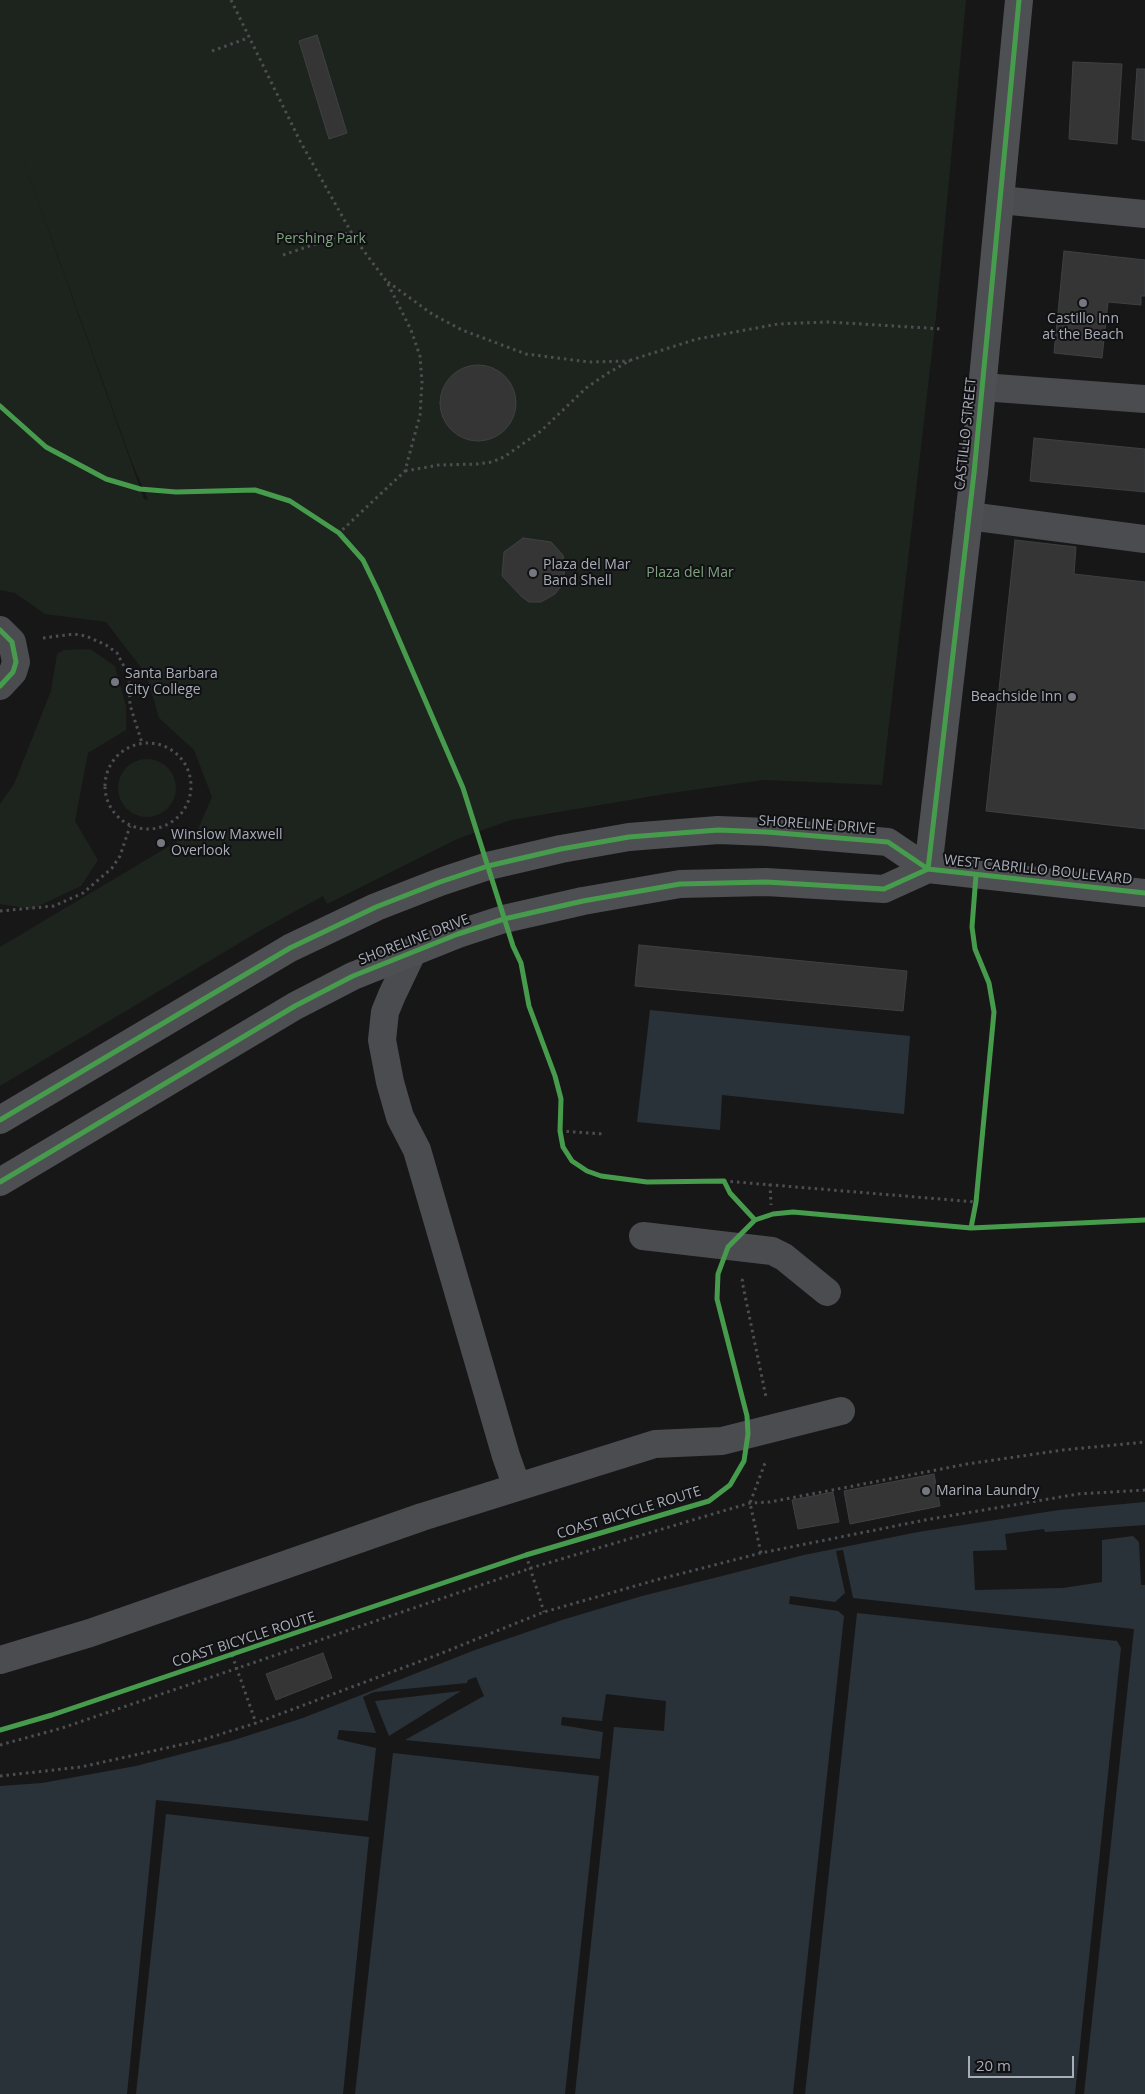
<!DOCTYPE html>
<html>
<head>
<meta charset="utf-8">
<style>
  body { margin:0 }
  #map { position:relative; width:1145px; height:2094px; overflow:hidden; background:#171717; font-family:"Open Sans",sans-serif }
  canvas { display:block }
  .scale { position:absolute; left:968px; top:2056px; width:106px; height:22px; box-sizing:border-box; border:2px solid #a8adb8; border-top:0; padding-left:6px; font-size:15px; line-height:18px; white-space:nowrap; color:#a8adb8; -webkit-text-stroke:4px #111113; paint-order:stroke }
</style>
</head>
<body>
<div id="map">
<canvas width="1145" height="2094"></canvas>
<div class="scale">20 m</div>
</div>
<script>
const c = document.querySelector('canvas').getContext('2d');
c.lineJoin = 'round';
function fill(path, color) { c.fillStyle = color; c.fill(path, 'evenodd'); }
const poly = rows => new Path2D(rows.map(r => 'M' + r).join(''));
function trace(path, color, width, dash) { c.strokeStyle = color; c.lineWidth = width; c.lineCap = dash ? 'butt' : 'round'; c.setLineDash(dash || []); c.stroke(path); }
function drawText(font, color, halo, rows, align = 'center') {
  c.font = font + ' "Open Sans",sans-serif'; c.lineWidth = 4; c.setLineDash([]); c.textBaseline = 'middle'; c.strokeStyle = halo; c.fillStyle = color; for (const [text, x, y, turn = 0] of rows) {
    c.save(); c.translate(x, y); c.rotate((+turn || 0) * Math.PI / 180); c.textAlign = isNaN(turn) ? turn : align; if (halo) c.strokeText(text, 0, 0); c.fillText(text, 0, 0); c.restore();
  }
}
const green = poly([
  [0,0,966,0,936,317,882,785,763,780,671,793,511,820,457,839,327,904,323,896,263,929,0,1086,0,947,198,829,212,797,194,750,159,718,146,674,106,622,45,614,15,593,0,590],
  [2,100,131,460,148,500,144,499],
  [90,649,115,666,126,706,126,730,88,753,75,821,98,860,81,886,32,909,0,904,0,804,14,784,51,691,57,654,64,650],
  '118 788a29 29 0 1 1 58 0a29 29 0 1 1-58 0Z'
]);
const water = poly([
  [650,1010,910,1036,904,1114,722,1095,720,1130,637,1122],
  [1145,1502,1145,2094,0,2094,0,1786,42,1783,136,1766,231,1741,303,1718,475,1650,562,1620,642,1596,722,1576,804,1555,918,1532,1059,1510]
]);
const pier = poly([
  [1145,1525,1145,1585,1141,1585,1139,1542,1133,1536,1102,1540,1102,1582,1063,1588,975,1590,973,1551,1007,1550,1005,1534,1044,1529,1045,1532],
  [843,1550,853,1598,1134,1629,1084,2094,1075,2094,1121,1648,1117,1641,857,1613,805,2094,793,2094,844,1616,838,1611,789,1604,790,1596,835,1602,845,1593,836,1551],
  [476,1677,484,1696,405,1740,600,1759,603,1732,561,1725,562,1717,602,1721,606,1694,666,1701,664,1731,614,1727,575,2094,565,2094,599,1776,393,1753,355,2094,343,2094,369,1837,166,1814,136,2094,127,2094,156,1800,368,1821,376,1748,337,1739,339,1730,376,1733,363,1697,374,1692,467,1683,468,1680],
  [461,1691,389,1736,375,1701]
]);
const building = poly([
  [317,35,347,133,329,139,299,41,317,35],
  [1073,62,1122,64,1117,144,1069,139,1073,62],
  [1137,69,1145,69,1145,141,1132,139,1137,69],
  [1064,251,1145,260,1145,296,1141,296,1141,305,1108,302,1102,358,1054,353,1064,251],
  '440 403a38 38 0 1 1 76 0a38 38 0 1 1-76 0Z',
  [1034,438,1145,449,1145,492,1030,481,1034,438],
  [523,538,551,542,563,555,565,569,562,585,555,594,541,602,529,602,522,597,502,576,504,552,523,538],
  [1015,540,1076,547,1074,574,1145,582,1145,829,986,811,1015,540],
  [639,945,907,971,903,1011,635,986,639,945],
  [934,1474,940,1506,850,1524,844,1491,934,1474],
  [833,1492,839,1522,798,1529,792,1500,833,1492],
  [323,1653,332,1678,276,1700,266,1674,323,1653]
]);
const path = poly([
  [231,0,300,141,355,239,387,282,411,330,420,356,422,382,420,415,405,471,339,533],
  [212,51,248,38],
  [283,255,351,232],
  [388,282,432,314,462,330,526,354,589,362,630,361],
  [405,471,439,465,477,464,492,462,504,457,541,431,586,388,608,373,631,360,697,339,778,324,829,322,943,329],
  [43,638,74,634,86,636,106,645,117,653,129,676,130,705,142,743],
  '105 786a43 43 0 1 1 86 0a43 43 0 1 1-86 0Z',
  [0,911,54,906,83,893,112,868,120,856,130,826],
  [560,1131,604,1134],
  [724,1181,976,1202],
  [770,1184,771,1205],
  [743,1279,742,1281,766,1397],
  [761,1553,750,1503,765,1463],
  [526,1555,544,1612],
  [232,1655,256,1723],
  [0,1745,62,1728,531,1568,750,1503,770,1502,967,1464,1063,1450,1145,1442],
  [0,1776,81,1767,202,1740,256,1723,437,1655,544,1612,656,1580,761,1553,925,1520,1078,1494,1145,1490]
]);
const minor = poly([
  [1000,200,1145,214],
  [982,387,1145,399],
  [969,516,1145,539],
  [0,630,12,642,16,662,13,672,0,686],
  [413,951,392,995,385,1012,382,1040,390,1082,400,1117,417,1150,506,1456,517,1487],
  [643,1236,772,1251,784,1257,827,1292],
  [0,1660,90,1633,422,1517,655,1444,722,1441,841,1411]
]);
const major = poly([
  [928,869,974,473,1019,0],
  [0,1120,290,948,376,907,440,882,488,866,561,849,629,837,718,830,767,832,888,842,928,869,1145,893],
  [0,1182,295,1006,353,976,458,934,504,919,583,901,680,884,766,882,884,889,928,869]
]);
const cycleway = poly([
  [0,406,46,447,106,479,140,489,176,492,255,490,290,501,339,533,363,560,378,591,463,788,513,946,521,963,529,1006,555,1076,561,1099,560,1131,563,1147,572,1161,587,1171,601,1176,647,1182,724,1181,730,1193,755,1220],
  [0,630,12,642,16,662,13,672,0,686],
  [928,869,974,473,1019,0],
  [0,1120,290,948,376,907,440,882,488,866,561,849,629,837,718,830,767,832,888,842,928,869,1145,893],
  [0,1182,295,1006,353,976,458,934,504,919,583,901,680,884,766,882,884,889,928,869],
  [971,1228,976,1202,994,1012,989,983,975,949,972,927,976,875],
  [0,1730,52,1715,526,1555,709,1501,730,1485,744,1461,748,1434,747,1416,717,1299,718,1274,728,1247,755,1220,773,1214,793,1212,971,1228,1145,1220]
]);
const markers = [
  [1083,303,5,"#757880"],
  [533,573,5,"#757880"],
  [115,682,5,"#757880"],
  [1072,697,5,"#757880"],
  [161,843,5,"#757880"],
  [926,1491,5,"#757880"]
];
const parkNames = [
  ["Pershing Park",321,239],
  ["Plaza del Mar",690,573]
];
const poiNames = [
  ["Castillo Inn",1083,319,"center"],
  ["at the Beach",1083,335,"center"],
  ["Plaza del Mar",543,565],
  ["Band Shell",543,581],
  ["Santa Barbara",125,674],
  ["City College",125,690],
  ["Beachside Inn",1062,697,"right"],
  ["Winslow Maxwell",171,835],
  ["Overlook",171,851],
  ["Marina Laundry",936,1491]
];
const streetNames = [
  ["CASTILLO STREET",966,434,-84],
  ["SHORELINE DRIVE",817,825,4],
  ["WEST CABRILLO BOULEVARD",1038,870,6],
  ["SHORELINE DRIVE",414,940,-21],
  ["COAST BICYCLE ROUTE",629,1513,-17],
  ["COAST BICYCLE ROUTE",244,1640,-18]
];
fill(green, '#1d241e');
fill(water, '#2a3239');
fill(pier, '#171717');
fill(building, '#353536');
trace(building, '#3f4043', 1);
trace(path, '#4d4e52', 3, [2.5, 4]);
trace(minor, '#4b4c50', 28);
trace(major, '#4d4f52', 28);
trace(cycleway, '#469c4c', 5);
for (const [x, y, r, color] of markers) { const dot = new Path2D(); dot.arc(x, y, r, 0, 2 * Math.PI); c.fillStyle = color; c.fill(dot); trace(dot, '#111113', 2); }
drawText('14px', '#7fa381', '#111113', parkNames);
drawText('14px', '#a8adb8', '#111113', poiNames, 'left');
drawText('14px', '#a8adb8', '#111113', streetNames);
</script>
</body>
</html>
